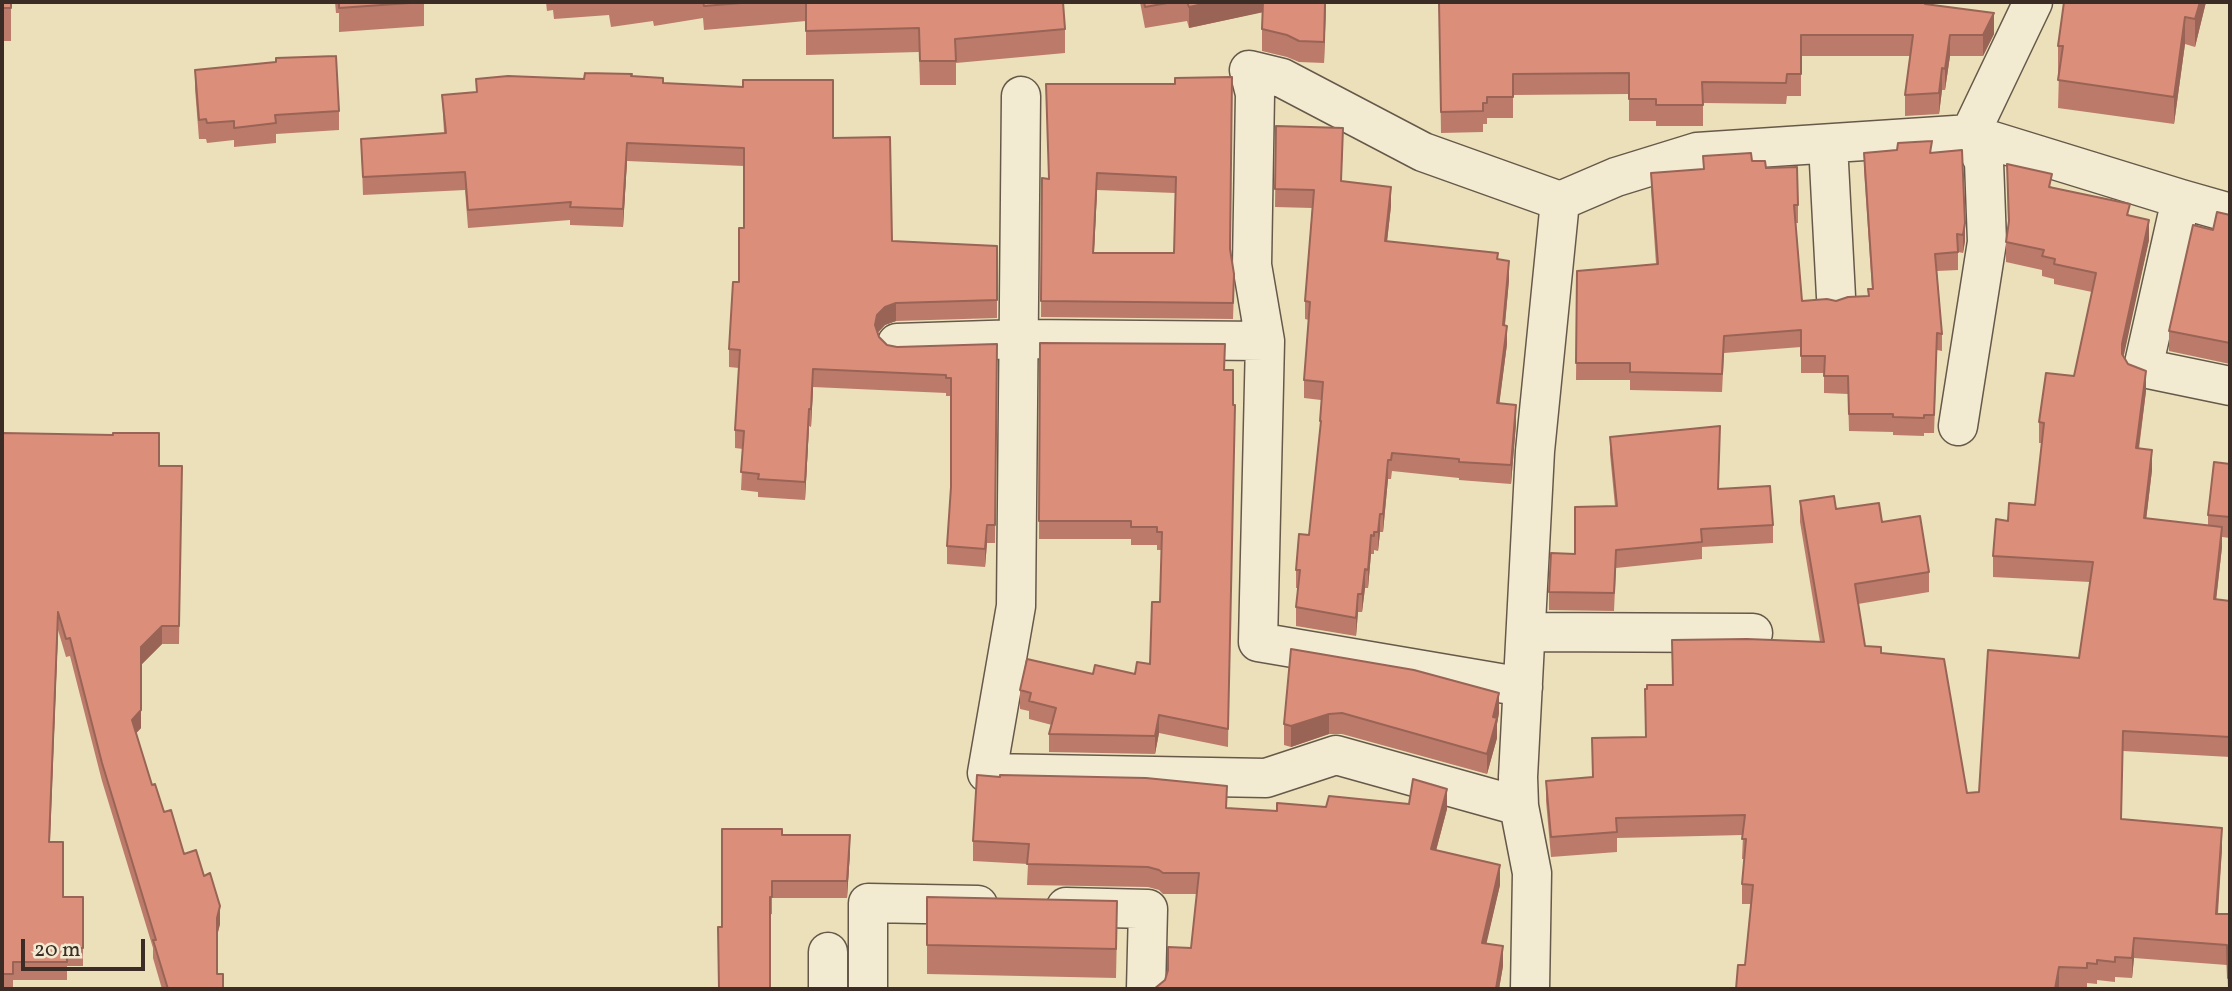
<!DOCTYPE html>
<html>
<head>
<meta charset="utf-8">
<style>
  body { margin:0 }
  #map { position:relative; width:2232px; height:991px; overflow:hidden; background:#ebe0ba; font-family:Vollkorn,serif }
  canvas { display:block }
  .frame { position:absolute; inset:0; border:4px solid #3b2c25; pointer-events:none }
  .scale { position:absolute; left:21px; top:939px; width:124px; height:32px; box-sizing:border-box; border:4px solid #3b2c25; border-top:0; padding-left:9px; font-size:21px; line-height:24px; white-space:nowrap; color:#3b2c25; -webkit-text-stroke:5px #f2ebd2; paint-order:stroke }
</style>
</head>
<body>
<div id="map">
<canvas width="2232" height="991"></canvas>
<div class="frame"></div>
<div class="scale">20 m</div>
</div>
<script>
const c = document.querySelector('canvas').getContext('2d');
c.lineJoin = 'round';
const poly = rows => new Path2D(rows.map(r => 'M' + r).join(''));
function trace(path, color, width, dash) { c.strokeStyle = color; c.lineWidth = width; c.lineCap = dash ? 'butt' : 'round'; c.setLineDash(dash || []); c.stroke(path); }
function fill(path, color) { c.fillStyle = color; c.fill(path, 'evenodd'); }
const street = poly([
  [1021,96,1016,606,987,773,1266,778,1336,755,1519,806],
  [1828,144,1836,297],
  [2181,199,2143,368,2230,386],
  [897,343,1020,339,1265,341],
  [1958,426,1987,242,1984,162,1970,134,2033,2],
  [1526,632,1753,633],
  [1523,687,1258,642,1265,341,1252,265,1255,94,1249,70,1282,78,1423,152,1560,201,1616,177,1697,152,1970,134,2181,199,2230,213],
  [1066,907,1148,909,1146,989],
  [828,952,828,989],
  [868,989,868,903,978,905],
  [1530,989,1532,873,1519,806,1518,777,1535,451,1560,201]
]);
const wall = poly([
  [2,2,11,2,11,41,2,41],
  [335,2,424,2,424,26,339,32,339,13,336,13],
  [546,2,1063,2,1065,29,1065,53,956,63,956,85,920,85,919,52,806,55,806,21,704,30,703,18,654,26,653,21,611,27,609,15,554,19,553,10,547,11],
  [1140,2,1326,2,1324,63,1299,62,1287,57,1262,51,1262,12,1189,28,1187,21,1145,28],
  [1439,2,1925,4,1994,34,1983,56,1950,56,1945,90,1942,90,1939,114,1905,116,1905,95,1910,56,1801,56,1801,96,1787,96,1786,104,1703,103,1703,126,1656,126,1656,121,1629,121,1629,94,1513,95,1513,118,1487,118,1487,124,1483,124,1483,132,1441,133],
  [2206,2,2195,47,2185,44,2174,124,2058,108,2059,73,2058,73,2058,46],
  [195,70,339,111,339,130,276,134,276,143,234,147,234,140,207,143,206,139,199,139,195,89],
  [632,76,663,83,833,138,892,241,997,246,997,318,896,321,885,325,878,333,879,337,887,345,897,347,997,344,995,543,987,543,985,567,947,564,947,546,951,487,951,396,946,396,946,393,813,387,811,427,809,426,805,500,758,497,758,492,741,490,743,449,735,448,735,430,739,368,729,367,729,349,739,282,744,228,744,166,627,161,623,227,570,225,570,220,468,228,465,190,363,195,361,139,444,133,442,95,476,92,476,79,584,79],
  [1046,84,1175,84,1230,250,1234,290,1233,319,1041,317,1042,178,1049,179],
  [1097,190,1175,193,1174,253,1094,253],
  [1276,126,1343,147,1341,181,1391,206,1387,241,1498,260,1509,280,1505,325,1507,344,1499,404,1516,424,1511,484,1459,480,1459,478,1392,471,1391,479,1388,479,1383,532,1380,532,1378,551,1374,550,1374,554,1371,554,1368,588,1365,588,1362,612,1358,612,1356,636,1296,626,1296,607,1298,588,1296,588,1296,570,1309,535,1320,436,1321,400,1304,398,1304,380,1309,320,1305,319,1305,301,1312,208,1275,207],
  [1864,153,1932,153,1965,241,1963,253,1958,252,1958,270,1937,271,1942,334,1942,351,1937,350,1934,433,1924,433,1924,436,1893,435,1893,432,1849,431,1848,394,1824,393,1824,373,1801,373,1801,347,1724,353,1722,392,1630,390,1630,380,1576,380,1577,271,1656,264,1651,190,1651,173,1703,169,1703,156,1752,161,1766,168,1798,205,1798,223,1796,223,1802,301,1836,301,1868,296,1872,289,1864,170],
  [2007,164,2052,187,2130,215,2149,240,2123,356,2146,391,2139,449,2152,470,2146,519,2208,525,2208,515,2230,464,2230,538,2222,537,2222,547,2216,599,2230,601,2230,757,2123,751,2121,819,2222,848,2218,914,2230,914,2230,989,2228,989,2227,965,2134,958,2132,978,2115,977,2115,982,2097,980,2097,984,2087,983,2087,988,2059,987,2059,989,1736,989,1745,965,1751,904,1742,904,1742,884,1744,859,1742,859,1743,835,1617,838,1617,852,1551,857,1546,801,1546,781,1593,778,1592,738,1646,737,1673,685,1820,642,1800,522,1800,501,1836,509,1882,522,1929,572,1929,592,1858,604,1865,646,1881,653,1967,793,1979,792,2079,658,2090,582,1993,577,1993,556,2008,521,2035,505,2042,443,2039,443,2039,422,2074,376,2092,292,2054,284,2054,279,2042,276,2042,270,2006,262,2006,242,2008,226],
  [2230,215,2230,364,2169,351,2169,331,2213,230],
  [1040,343,1225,370,1233,370,1228,747,1159,733,1155,754,1049,752,1049,734,1052,725,1029,719,1029,711,1020,709,1020,690,1093,674,1135,674,1150,664,1160,602,1162,550,1157,550,1157,545,1131,545,1131,539,1039,539],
  [113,435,159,466,182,466,179,644,162,644,141,665,141,728,136,733,152,785,184,854,220,924,217,936,217,974,223,989,162,989,153,958,153,948,102,781,70,656,66,657,58,630,50,842,63,897,83,897,83,966,67,966,67,980,13,980,13,989,2,989,2,442],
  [1610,437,1720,444,1718,489,1773,525,1773,543,1702,547,1702,559,1616,568,1614,611,1549,610,1549,592,1575,554,1615,506,1610,454],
  [1291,649,1499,713,1497,724,1497,738,1487,774,1342,734,1329,734,1291,747,1284,745,1284,724],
  [1326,807,1447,809,1436,851,1500,885,1486,943,1503,966,1499,989,1154,989,1165,980,1191,948,1197,894,1163,894,1159,890,1148,887,1027,885,1028,864,973,861,973,841,1227,808,1277,811],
  [782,835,850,852,847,898,772,898,772,914,722,927],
  [927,897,1117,930,1116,978,927,974]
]);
const shadedWall = poly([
  [1212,2,1264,2,1264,12,1189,28,1189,7],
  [1325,2,1326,2,1324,63,1324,42],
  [2200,2,2206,2,2195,47,2195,19],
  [1994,13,1994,34,1983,56,1983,35],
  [2185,17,2185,44,2174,124,2174,97],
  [1950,35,1950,56,1945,90,1945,69],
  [1942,68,1942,90,1939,114,1939,93],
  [627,143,627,161,623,227,623,209],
  [1097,173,1097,190,1093,269,1093,253],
  [1391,187,1391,206,1385,260,1385,241],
  [2149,220,2149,240,2122,364,2122,344],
  [1965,223,1965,241,1963,253,1963,235],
  [1509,261,1509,280,1503,344,1503,325],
  [896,303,896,321,885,325,877,333,875,325,877,315,885,307],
  [1507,326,1507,344,1497,422,1497,403],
  [813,369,813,387,811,427,811,409],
  [2146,371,2146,391,2136,468,2136,448],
  [1516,405,1516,424,1511,484,1511,465],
  [809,409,809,426,805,500,805,482],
  [2152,450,2152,470,2144,538,2144,518],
  [1388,460,1388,479,1383,532,1383,514],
  [1380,514,1380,532,1378,551,1378,532],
  [987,525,987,543,985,567,985,549],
  [2222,527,2222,547,2214,619,2214,599],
  [1371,535,1371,554,1368,588,1368,570],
  [1365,569,1365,588,1362,612,1362,594],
  [1358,594,1358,612,1356,636,1356,618],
  [58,612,58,630,49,860,49,842],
  [162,626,162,644,141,665,141,647],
  [1499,693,1499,713,1497,724,1497,738,1487,774,1487,754,1493,717],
  [141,710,141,728,132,738,132,720],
  [1329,714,1329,734,1291,747,1291,726],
  [1159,715,1159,733,1155,754,1155,736],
  [1447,789,1447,809,1431,869,1431,849],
  [2222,828,2222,848,2216,934,2216,914],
  [850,835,850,852,847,898,847,881],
  [1500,865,1500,885,1482,963,1482,943],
  [220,906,220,924,217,936,217,918],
  [2134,938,2134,958,2132,978,2132,958],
  [1503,946,1503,966,1499,989,1496,989],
  [2059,967,2059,989,2055,989]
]);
const building = poly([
  [2,2,11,2,11,8,2,8,2,2],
  [339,2,424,2,339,8,339,2],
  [703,2,754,2,704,6,703,2],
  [806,2,1063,2,1065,29,955,39,956,61,920,61,919,28,806,31,806,2],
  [1144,2,1173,2,1145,7,1144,2],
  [1187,2,1212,2,1189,7,1187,2],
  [1263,2,1325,2,1324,42,1299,41,1287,35,1262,29,1263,2],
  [1439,2,1925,2,1925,4,1994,13,1983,35,1950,35,1945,69,1942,68,1939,93,1905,95,1913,35,1801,35,1801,74,1787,74,1786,83,1702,82,1703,105,1656,105,1656,99,1629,99,1629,73,1513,74,1513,97,1487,97,1487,103,1483,103,1483,111,1441,112,1439,2],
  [2064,2,2200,2,2195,19,2185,17,2174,97,2058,80,2063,46,2058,46,2064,2],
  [336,56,339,111,275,115,276,123,234,128,234,121,207,123,206,119,199,120,195,70,276,62,276,58,336,56],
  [585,73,632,74,631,76,663,78,663,83,743,87,743,80,833,80,833,138,890,137,892,241,997,246,997,300,896,303,885,307,877,315,875,325,879,337,887,345,897,347,997,344,995,525,987,525,985,549,947,546,951,487,951,378,946,378,946,375,813,369,811,409,809,409,805,482,758,479,759,474,741,472,744,431,735,430,740,350,729,349,733,282,739,282,739,228,744,228,744,148,627,143,623,209,570,207,571,202,468,210,465,172,363,177,361,139,446,133,442,95,477,92,476,79,508,76,584,79,585,73],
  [1232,77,1230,249,1234,274,1233,303,1041,301,1042,178,1049,179,1046,84,1175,84,1175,78,1232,77],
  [1097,173,1176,177,1174,253,1093,253,1097,173],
  [1276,126,1343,128,1341,181,1391,187,1385,241,1498,253,1497,259,1509,261,1503,325,1507,326,1497,403,1516,405,1511,465,1459,462,1459,459,1392,453,1391,460,1388,460,1383,514,1380,514,1378,532,1374,532,1374,536,1371,535,1368,570,1365,569,1362,594,1358,594,1356,618,1296,607,1300,570,1296,570,1299,534,1309,535,1321,421,1320,421,1323,382,1304,380,1310,302,1305,301,1314,190,1275,189,1276,126],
  [1932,141,1930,153,1962,150,1965,223,1963,235,1957,234,1958,252,1935,254,1942,334,1937,333,1934,415,1924,415,1924,418,1893,417,1893,414,1849,414,1848,376,1824,376,1825,356,1801,356,1801,330,1724,336,1722,374,1630,372,1630,363,1576,363,1577,271,1658,264,1651,173,1704,169,1703,156,1751,153,1752,161,1765,161,1766,168,1797,167,1798,205,1794,205,1802,301,1827,299,1836,301,1848,297,1869,296,1868,289,1873,289,1864,153,1897,150,1898,143,1932,141],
  [2007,164,2052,174,2049,187,2130,204,2127,215,2149,220,2122,344,2122,354,2128,364,2146,371,2136,448,2152,450,2144,518,2222,527,2214,599,2230,601,2230,737,2123,731,2121,819,2222,828,2216,914,2230,914,2230,978,2228,978,2227,945,2134,938,2132,958,2115,957,2115,962,2097,960,2097,964,2087,963,2087,968,2059,967,2055,989,1736,989,1738,965,1745,965,1753,885,1742,884,1746,839,1742,839,1745,815,1616,818,1617,832,1551,837,1546,781,1593,777,1592,738,1646,737,1645,689,1647,689,1647,685,1673,685,1672,640,1747,639,1824,642,1800,501,1834,496,1836,509,1879,503,1882,522,1920,516,1929,572,1855,584,1865,646,1881,647,1881,653,1944,659,1967,793,1979,792,1988,650,2079,658,2093,562,1993,556,1996,519,2008,521,2009,503,2035,505,2044,423,2039,422,2046,373,2074,376,2096,273,2054,264,2055,259,2042,256,2044,250,2006,242,2009,221,2007,164],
  [2217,212,2230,215,2230,343,2169,331,2193,225,2213,230,2217,212],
  [1040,343,1225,344,1224,370,1233,370,1233,405,1235,405,1228,729,1159,715,1155,736,1049,734,1056,708,1029,701,1031,693,1020,690,1027,659,1093,674,1095,665,1135,674,1137,662,1150,664,1152,602,1160,602,1162,532,1157,532,1157,527,1131,527,1131,521,1039,521,1040,343],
  [1720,426,1718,489,1770,486,1773,525,1701,529,1702,542,1616,550,1614,593,1549,592,1551,553,1575,554,1575,507,1617,506,1610,437,1720,426],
  [3,433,113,435,113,433,159,433,159,466,182,466,179,626,162,626,141,647,141,710,132,720,152,785,155,784,164,812,171,810,184,854,196,850,204,876,210,873,220,906,217,918,217,974,223,974,223,989,168,989,153,940,156,940,102,763,70,638,66,639,58,612,49,842,63,842,63,897,83,897,83,948,67,948,67,962,13,962,13,974,2,974,2,442,3,442,3,433],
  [2214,462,2230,464,2230,517,2208,515,2214,462],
  [1291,649,1414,670,1499,693,1493,717,1497,718,1487,754,1342,713,1329,714,1291,726,1284,724,1291,649],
  [977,775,1000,777,1000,775,1146,778,1227,786,1226,808,1277,811,1277,803,1326,807,1329,796,1409,804,1413,779,1447,789,1431,849,1500,865,1482,943,1503,946,1496,989,1154,989,1165,980,1168,970,1168,947,1191,948,1199,873,1163,873,1159,870,1148,867,1027,864,1029,844,973,841,977,775],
  [722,829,782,829,782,835,850,835,847,881,772,881,772,897,770,897,770,989,719,989,718,927,722,927,722,829],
  [927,897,1117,901,1116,949,927,945,927,897]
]);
trace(street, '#67594a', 41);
trace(street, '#f2ebd2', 38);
fill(wall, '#bc7b6a');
fill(shadedWall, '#996456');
fill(building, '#db8f7b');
trace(building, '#996456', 2);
</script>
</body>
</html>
